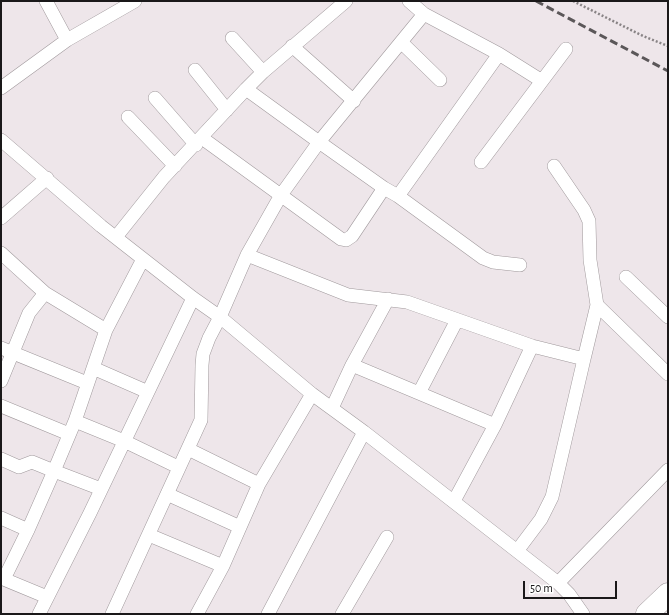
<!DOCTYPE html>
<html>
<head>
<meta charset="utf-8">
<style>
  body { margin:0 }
  #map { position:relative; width:669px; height:615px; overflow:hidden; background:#eee6ea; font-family:"Alegreya Sans",sans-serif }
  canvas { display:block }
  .frame { position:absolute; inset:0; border:2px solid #1a1819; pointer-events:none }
  .scale { position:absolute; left:523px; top:581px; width:94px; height:18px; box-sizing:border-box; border:2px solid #1a1819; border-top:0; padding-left:5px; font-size:12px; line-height:14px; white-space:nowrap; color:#1a1819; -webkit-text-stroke:3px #fff; paint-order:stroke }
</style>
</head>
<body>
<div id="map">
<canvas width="669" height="615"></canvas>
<div class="frame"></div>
<div class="scale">50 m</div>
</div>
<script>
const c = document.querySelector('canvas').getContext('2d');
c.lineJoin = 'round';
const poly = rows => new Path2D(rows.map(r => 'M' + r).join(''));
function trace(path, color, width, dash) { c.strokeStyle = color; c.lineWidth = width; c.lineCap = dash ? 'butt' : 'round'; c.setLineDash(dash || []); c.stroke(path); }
const path = poly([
  [573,1,643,36,668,46]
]);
const street = poly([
  [46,1,67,40],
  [409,1,424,14],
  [232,38,263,72],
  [401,42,440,80],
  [292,46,354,101],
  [499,54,542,81],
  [195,70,227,110],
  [1,88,67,40,135,1],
  [246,89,263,72,346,1],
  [155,98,196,145],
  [128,117,175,166],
  [202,138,341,239,346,240,352,236,384,188],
  [1,140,101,226,193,298,220,317,312,394,364,432,558,583,569,594,583,614],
  [481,162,566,49],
  [554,166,584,210,589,221,590,260,597,305],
  [398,196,483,258,493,262,520,265],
  [1,218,47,178],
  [1,253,45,293,106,330],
  [247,255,348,295,407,302,532,346,495,425,454,501],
  [626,277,668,317],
  [388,299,352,365,495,425],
  [532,346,584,359,597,305,668,374],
  [1,348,87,383],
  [93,368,148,392],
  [1,381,29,313,45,293],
  [419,393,457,320],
  [1,406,69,434],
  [332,408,352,365],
  [75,421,106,330,143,259],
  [188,449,259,484],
  [1,459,19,467,32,462,54,471,75,421,124,441,178,467],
  [167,494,240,527],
  [1,518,28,530,54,471,101,489],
  [149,535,223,566],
  [517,551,541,519,552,497,584,359],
  [1,578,47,597],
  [4,579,28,530],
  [558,583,668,470],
  [39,614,90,513,193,298],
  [112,614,201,420,202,365,203,354,209,338,220,317,247,255,281,195,319,142,424,14,499,54,398,196,384,188,319,142,246,89,164,177,116,237],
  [197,614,223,566,259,484,312,394],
  [268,614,364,432],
  [342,614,387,537]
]);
const highway = poly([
  [647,614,668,594]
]);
const rail = poly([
  [536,1,668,71]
]);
trace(street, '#a0999c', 14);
trace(highway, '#a0999c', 23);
trace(path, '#898486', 2.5, [2, 2]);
trace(street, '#fff', 13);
trace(highway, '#fff', 22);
trace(rail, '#5b5759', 3, [8, 4]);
</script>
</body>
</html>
